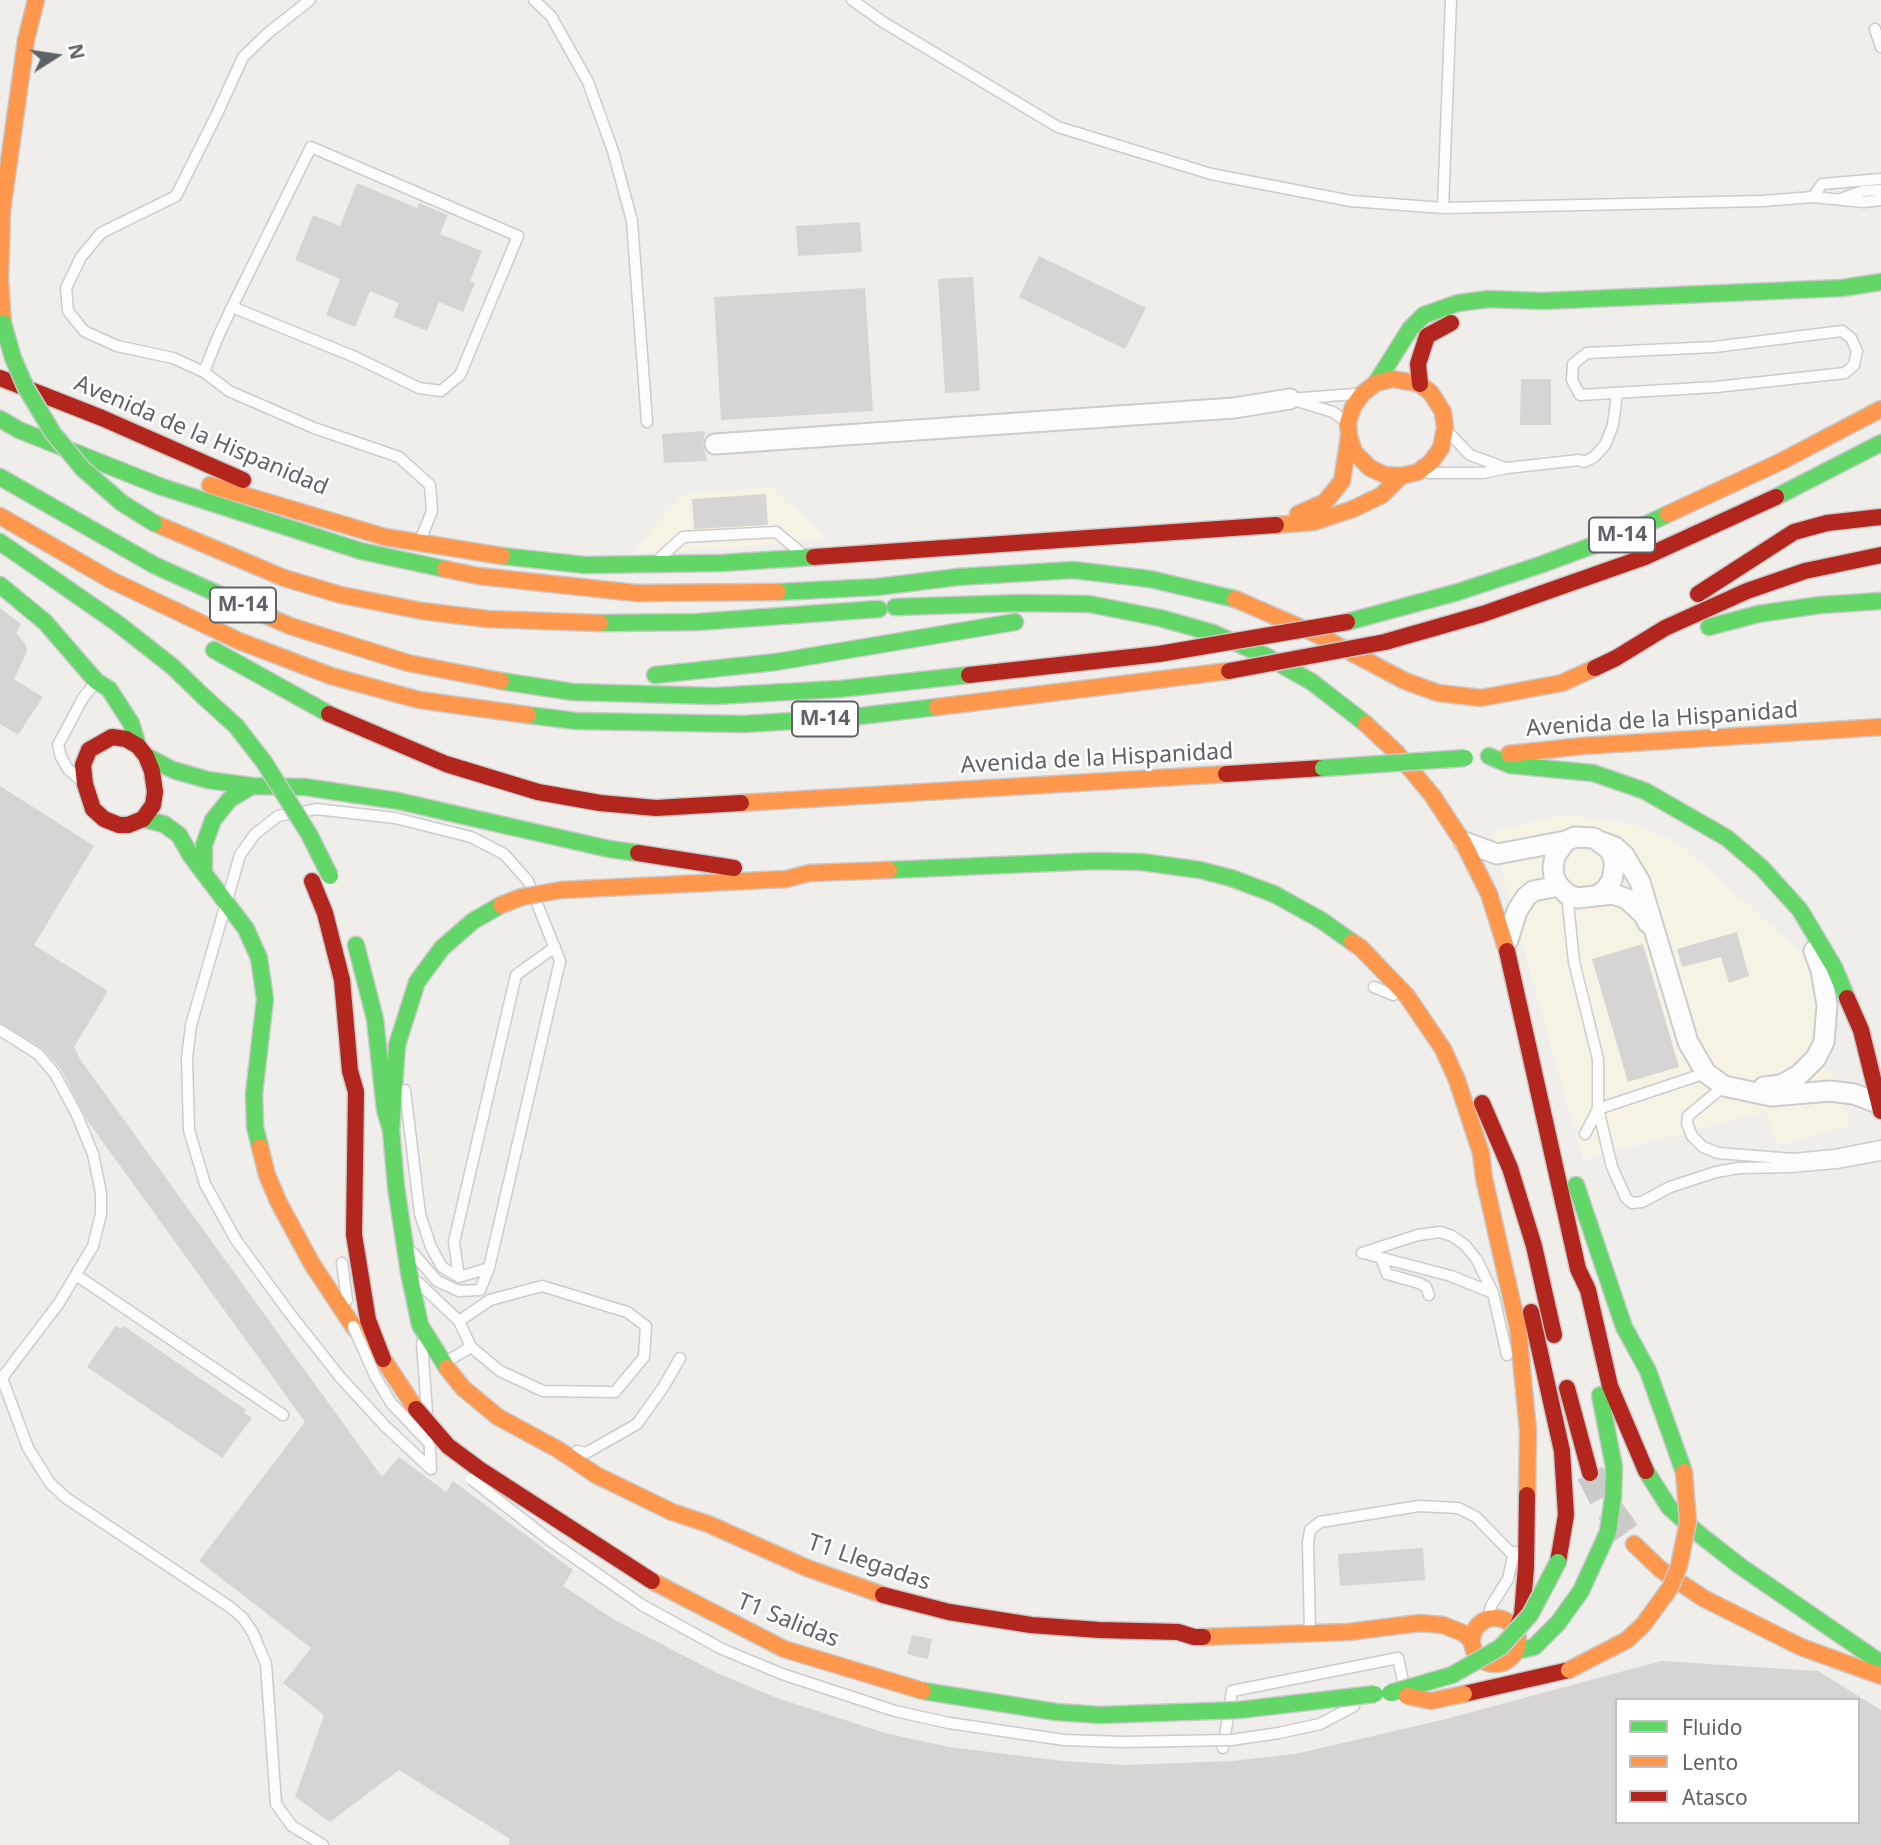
<!DOCTYPE html>
<html>
<head>
<meta charset="utf-8">
<style>
  body { margin:0 }
  #map { position:relative; width:1881px; height:1845px; overflow:hidden; background:#efeeea; font-family:"Noto Sans",sans-serif }
  canvas { display:block }
  .legend { position:absolute; left:1615px; top:1698px; width:245px; height:126px; box-sizing:border-box; background:#fff; border:2px solid #bfc1c3; margin:0; padding:9px 12px; list-style:none; font-size:21px; color:#5f6368 }
  .legend li { display:flex; align-items:center; gap:14px; height:35px }
  .legend b { width:35px; border:2px solid #bfc1c3 }
  .north { position:absolute; left:21px; top:21px; width:70px; height:70px; -webkit-text-stroke:5px #fff; paint-order:stroke; rotate:78deg; font-size:19px; font-weight:700; line-height:28px; text-align:center; color:#5f6368 }
  .north::after { content:''; display:block; margin:auto; width:24px; height:32px; background:#5f6368; clip-path:polygon(50% 0,100% 100%,50% 72%,0 100%) }
</style>
</head>
<body>
<div id="map">
<canvas width="1881" height="1845"></canvas>
<ul class="legend">
<li><b style="height:9px;background:#63d668"></b>Fluido</li>
<li><b style="height:9px;background:#ff974d"></b>Lento</li>
<li><b style="height:9px;background:#b3261e"></b>Atasco</li>
</ul>
<div class="north">N</div>
</div>
<script>
const c = document.querySelector('canvas').getContext('2d');
c.lineJoin = 'round';
function fill(path, color) { c.fillStyle = color; c.fill(path, 'evenodd'); }
const poly = rows => new Path2D(rows.map(r => 'M' + r).join(''));
function trace(path, color, width, dash) { c.strokeStyle = color; c.lineWidth = width; c.lineCap = dash ? 'butt' : 'round'; c.setLineDash(dash || []); c.stroke(path); }
function drawText(font, color, halo, rows, align = 'center') {
  c.font = font + ' "Noto Sans",sans-serif'; c.lineWidth = 5; c.setLineDash([]); c.textBaseline = 'middle'; c.strokeStyle = halo; c.fillStyle = color; for (const [text, x, y, turn = 0] of rows) {
    c.save(); c.translate(x, y); c.rotate((+turn || 0) * Math.PI / 180); c.textAlign = isNaN(turn) ? turn : align; if (halo) c.strokeText(text, 0, 0); c.fillText(text, 0, 0); c.restore();
  }
}
const commercial = poly([
  [772,487,827,540,631,555,682,495],
  [1563,815,1630,823,1677,842,1806,956,1817,1008,1818,1031,1806,1055,1838,1078,1850,1125,1778,1147,1766,1111,1583,1160,1497,854,1493,832]
]);
const building = poly([
  [357,183,417,208,419,203,448,215,440,234,482,251,470,281,475,283,463,312,439,302,427,331,393,317,399,303,370,291,355,327,326,315,340,279,295,260,313,215,340,226],
  [860,222,862,252,798,256,796,226],
  [1039,256,1146,308,1125,349,1019,297],
  [973,277,980,391,945,393,938,279],
  [865,288,873,411,721,420,714,297],
  [1521,379,1551,379,1551,425,1520,425],
  [705,431,703,444,707,461,664,463,662,434],
  [766,494,768,525,694,529,692,499],
  [0,608,21,624,16,633,26,645,27,652,14,679,43,697,18,735,0,724],
  [0,786,94,846,34,945,108,991,74,1047,80,1059,382,1477,399,1457,446,1492,453,1481,573,1570,563,1586,615,1620,717,1673,777,1698,885,1733,949,1747,1063,1761,1124,1765,1232,1761,1295,1754,1446,1719,1661,1661,1818,1671,1881,1710,1881,1845,509,1845,510,1839,399,1770,330,1822,295,1797,324,1715,283,1683,311,1648,199,1561,305,1422,87,1120,61,1069,42,1048,0,1023],
  [1617,1700,1858,1700,1858,1822,1617,1822],
  [1737,932,1749,976,1729,983,1721,957,1682,967,1677,949],
  [1643,944,1679,1067,1628,1082,1592,959],
  [116,1325,121,1329,124,1326,246,1410,244,1413,252,1418,222,1458,87,1367],
  [1423,1548,1425,1580,1340,1586,1338,1554],
  [912,1635,932,1639,928,1659,907,1654]
]);
const secondaryTunnel = poly([
  [1590,1473,1607,1506,1634,1544]
]);
const lane = poly([
  [310,0,268,33,243,57,217,114,176,196,101,233,81,257,66,288,68,311,84,331,117,346,173,358,204,372,229,391,314,428,399,457,430,485,432,511,420,541],
  [534,0,551,16,588,82,613,151,632,221,647,422],
  [852,0,883,22,1058,127,1211,174,1351,201,1443,208,1763,201,1813,197,1864,202,1881,200],
  [1875,29,1881,47],
  [1813,197,1822,184,1881,179],
  [1843,198,1863,191,1881,190],
  [1443,208,1451,0],
  [1842,331,1851,338,1857,351,1854,365,1845,373,1716,387,1580,395,1572,380,1573,364,1587,353,1714,347,1842,331],
  [204,372,217,339,232,307,311,147,518,236,460,375,441,391,419,388,355,357,232,307],
  [1290,399,1355,394],
  [1297,401,1333,412,1344,420],
  [1449,433,1470,455,1503,467],
  [1429,473,1483,473,1507,468,1579,460,1584,462,1594,457,1605,445,1613,425,1617,393],
  [661,557,683,537,776,532,799,551],
  [78,778,68,769,61,757,58,745,83,698,96,682],
  [303,812,316,809,395,818,471,837,504,854,528,881,560,961,489,1268,480,1290,459,1291,437,1281,413,1253],
  [288,814,278,816,255,834,240,855,191,1025,187,1058,189,1130,205,1184,236,1240,291,1315,340,1377,385,1426,431,1469],
  [1567,894,1574,962,1598,1059,1598,1109,1706,1073],
  [1374,987,1393,995],
  [0,1030,38,1054,55,1074,77,1115,93,1154,101,1193,101,1214,93,1246,59,1303,2,1378,28,1448,50,1483,66,1498,230,1607,243,1618,253,1633,266,1664,276,1804,292,1826,323,1845],
  [1724,1086,1688,1116,1687,1123,1692,1136,1703,1147,1718,1153,1793,1159,1835,1155,1881,1146],
  [405,1090,420,1214,431,1247,442,1267,459,1277,489,1268],
  [1598,1109,1612,1167,1626,1198,1632,1203,1642,1202,1670,1187,1716,1172,1739,1168,1790,1167,1836,1163,1881,1155],
  [1585,1134,1598,1109],
  [1362,1253,1418,1235,1440,1232,1452,1236,1465,1245,1477,1260,1493,1293,1507,1355],
  [1363,1253,1451,1276,1493,1293],
  [1381,1258,1387,1274,1419,1283,1426,1287,1429,1295],
  [342,1263,347,1300],
  [76,1275,283,1415],
  [459,1277,454,1242,516,975,555,947],
  [419,1283,459,1321,471,1347,500,1371,543,1391,615,1392,644,1357,646,1326,627,1312,542,1286,490,1300,459,1321],
  [422,1343,427,1412],
  [444,1363,471,1347],
  [429,1434,431,1469],
  [577,1451,586,1453,637,1424,664,1386,680,1358],
  [1488,1619,1491,1606,1508,1579,1514,1552],
  [1310,1632,1308,1543,1310,1530,1320,1522,1419,1506,1458,1508,1476,1517,1514,1556],
  [1279,1733,1320,1724,1354,1706],
  [1223,1748,1232,1691,1398,1658,1404,1686]
]);
const street = poly([
  [715,444,1234,408,1290,399],
  [1566,841,1555,856,1553,867,1554,877,1559,886,1567,894,1577,898,1613,894,1627,899,1644,915,1648,923],
  [1464,842,1497,854,1566,841,1575,837,1594,838,1609,849,1614,859,1614,869,1612,880,1606,889,1598,895],
  [1602,842,1615,847,1624,855,1640,882,1688,1042,1706,1073,1724,1086,1771,1096,1830,1091,1854,1094,1878,1103],
  [1508,940,1517,911,1526,897,1533,891,1559,886],
  [1764,1087,1781,1085,1799,1075,1816,1058,1824,1042,1827,1005,1821,970,1814,951]
]);
const fast = poly([
  [1376,383,1410,329,1424,315,1458,303,1489,299,1542,301,1842,288,1881,282],
  [0,419,19,430,162,487,361,551,445,569],
  [0,477,154,565,242,605],
  [1776,497,1881,443],
  [0,542,117,623,173,667,203,696],
  [502,556,585,565,722,563,814,557],
  [0,585,45,622,96,681,109,689,131,723,138,746],
  [778,592,877,587,958,577,1073,570,1150,579,1235,599],
  [895,607,1021,603,1089,604,1160,618,1213,633,1264,655,1312,682,1366,724],
  [1347,622,1458,592,1540,565,1632,531,1668,514],
  [600,623,697,622,879,609],
  [1709,627,1758,614,1820,605,1881,601],
  [214,650,329,714],
  [655,675,776,662,1015,622],
  [501,681,573,692,714,696,839,689,969,675],
  [528,715,576,721,744,724,843,718,937,707],
  [146,756,173,770,208,780,252,786,305,787,398,801,609,849,638,853],
  [1489,756,1510,765,1593,773,1645,791,1727,838,1762,868,1800,910,1834,967,1847,998],
  [143,819,164,824,179,835,191,856,246,929,259,958,265,999,254,1094,255,1127,260,1147],
  [889,870,1096,861,1142,862,1200,870,1231,878,1274,894,1321,920,1352,942],
  [204,871,204,845,213,820,230,799,252,786],
  [356,945,375,1019,385,1110,391,1130],
  [1576,1185,1624,1327,1648,1371,1684,1472],
  [447,1368,420,1325,409,1273,396,1187,391,1130,397,1045,417,982,442,948,473,921,501,905],
  [1646,1471,1669,1507,1699,1534,1740,1566,1881,1663],
  [1516,1651,1534,1647,1558,1623,1581,1591,1608,1532,1613,1497,1614,1467,1600,1395]
]);
const slow = poly([
  [3,323,0,280,2,211,26,40,36,0],
  [210,485,385,537,502,556],
  [1298,514,1325,502,1342,481,1349,436,1348,423,1353,407,1363,393,1376,383,1393,379,1420,384,1431,393,1443,412,1445,428,1441,448,1431,462,1418,472,1401,476,1385,475,1370,468,1354,452,1349,436],
  [1668,514,1782,461,1881,409],
  [0,516,111,580,239,641,331,676,419,700,528,715],
  [154,523,284,578,341,595,422,611,487,619,600,623],
  [1276,525,1314,522,1353,509,1382,495,1401,476],
  [445,569,478,576,636,593,778,592],
  [1235,599,1318,635,1405,681,1438,693,1481,698,1562,683,1595,668],
  [242,605,290,626,408,663,501,681],
  [937,707,1229,671],
  [1366,724,1397,753,1432,795,1463,842,1489,894,1507,951],
  [1509,754,1583,746,1881,727],
  [741,803,1226,774],
  [561,890,786,879,810,873,889,870],
  [1352,942,1361,948,1407,996,1443,1049,1457,1080,1481,1153,1484,1178,1518,1328,1528,1431,1527,1495],
  [260,1147,267,1175,279,1203,312,1264,353,1326,383,1359,416,1409],
  [447,1368,463,1388,498,1417,559,1450,596,1475,672,1512,708,1524,807,1568,883,1595],
  [1634,1544,1660,1569,1703,1598,1801,1647,1881,1676],
  '1472 1641a23 23 0 1 1 46 0a23 23 0 1 1-46 0Z',
  [1203,1637,1348,1632,1420,1623,1443,1625,1463,1633,1472,1641]
]);
const jam = poly([
  [0,378,102,418,243,480],
  [1420,384,1418,364,1427,336,1451,323],
  [814,557,1276,525],
  [1698,594,1794,532,1827,523,1881,517],
  [1385,642,1483,614,1645,557,1776,497],
  [1595,668,1616,658,1665,628,1747,591,1805,571,1881,555],
  [969,675,1159,654],
  [329,714,446,764,538,792,600,803,656,808,741,803],
  [112,737,126,739,138,746,146,756,152,771,155,792,153,805,143,819,128,825,119,825,104,819,93,809,85,784,83,765,89,750,112,737],
  [1226,774,1323,768],
  [638,853,734,868],
  [312,881,325,913,342,980,350,1071,356,1092,354,1235,368,1320,383,1359],
  [1507,951,1578,1269,1588,1290,1610,1386,1646,1471],
  [1847,998,1861,1030,1881,1111],
  [1482,1103,1510,1168,1534,1246,1554,1335],
  [1531,1312,1562,1451,1566,1515,1558,1562],
  [1567,1388,1590,1473],
  [883,1595,949,1612,1031,1625,1099,1630,1178,1632,1194,1637,1203,1637],
  [1516,1630,1522,1615,1526,1567,1527,1495],
  [1464,1694,1569,1670]
]);
const laneBridge = poly([
  [353,1326,375,1376,391,1403,428,1442],
  [471,1479,552,1542,642,1605,722,1649,782,1674,895,1711,949,1723,1064,1740,1123,1742,1231,1740,1279,1733]
]);
const fastBridge = poly([
  [3,323,13,358,26,388,53,433,83,469,122,503,154,523],
  [203,696,236,726,264,762,309,834,330,876],
  [1323,768,1465,758],
  [923,1691,1056,1712,1100,1715,1239,1710,1375,1694],
  [1390,1693,1452,1675,1501,1647,1530,1615,1558,1562]
]);
const slowBridge = poly([
  [501,905,522,897,561,890],
  [652,1581,784,1649,923,1691],
  [1569,1670,1627,1640,1643,1625,1670,1588,1679,1566,1688,1522,1684,1472],
  [1407,1696,1431,1701,1464,1694]
]);
const jamBridge = poly([
  [1159,654,1347,622],
  [1229,671,1385,642],
  [416,1409,448,1446,479,1469,652,1581]
]);
const shields = [
  [1622,535,66],
  [243,605,66],
  [825,719,66]
];
const shieldNames = [
  ["M-14",1622,535],
  ["M-14",243,605],
  ["M-14",825,719]
];
const streetNames = [
  ["Avenida de la Hispanidad",201,436,23],
  ["Avenida de la Hispanidad",1662,720,-4],
  ["Avenida de la Hispanidad",1097,759,-3],
  ["T1 Llegadas",869,1563,19],
  ["T1 Salidas",788,1621,22]
];
fill(commercial, '#f7f3e4');
fill(building, '#d6d5d3');
trace(secondaryTunnel, '#cbcbca', 28, [28, 14]);
trace(lane, '#cbcccc', 13);
trace(street, '#cbcccc', 23);
trace(fast, '#cacacb', 19);
trace(slow, '#cacacb', 19);
trace(jam, '#cacacb', 19);
trace(lane, '#fdfcfc', 10);
trace(street, '#fdfcfc', 19);
trace(fast, '#63d668', 16);
trace(slow, '#ff974d', 16);
trace(jam, '#b3261e', 16);
trace(laneBridge, '#cbcccc', 13, []);
trace(fastBridge, '#cacacb', 19, []);
trace(slowBridge, '#cacacb', 19, []);
trace(jamBridge, '#cacacb', 19, []);
trace(laneBridge, '#fdfcfc', 10);
trace(fastBridge, '#63d668', 16);
trace(slowBridge, '#ff974d', 16);
trace(jamBridge, '#b3261e', 16);
for (const [x, y, w] of shields) { const box = new Path2D(); box.roundRect(x - w / 2, y - 17.5, w, 35, 5); c.fillStyle = '#fff'; c.fill(box); trace(box, '#5f6368', 2); }
drawText('bold 21px', '#5f6368', null, shieldNames);
drawText('23px', '#5f6368', '#fff', streetNames);
</script>
</body>
</html>
